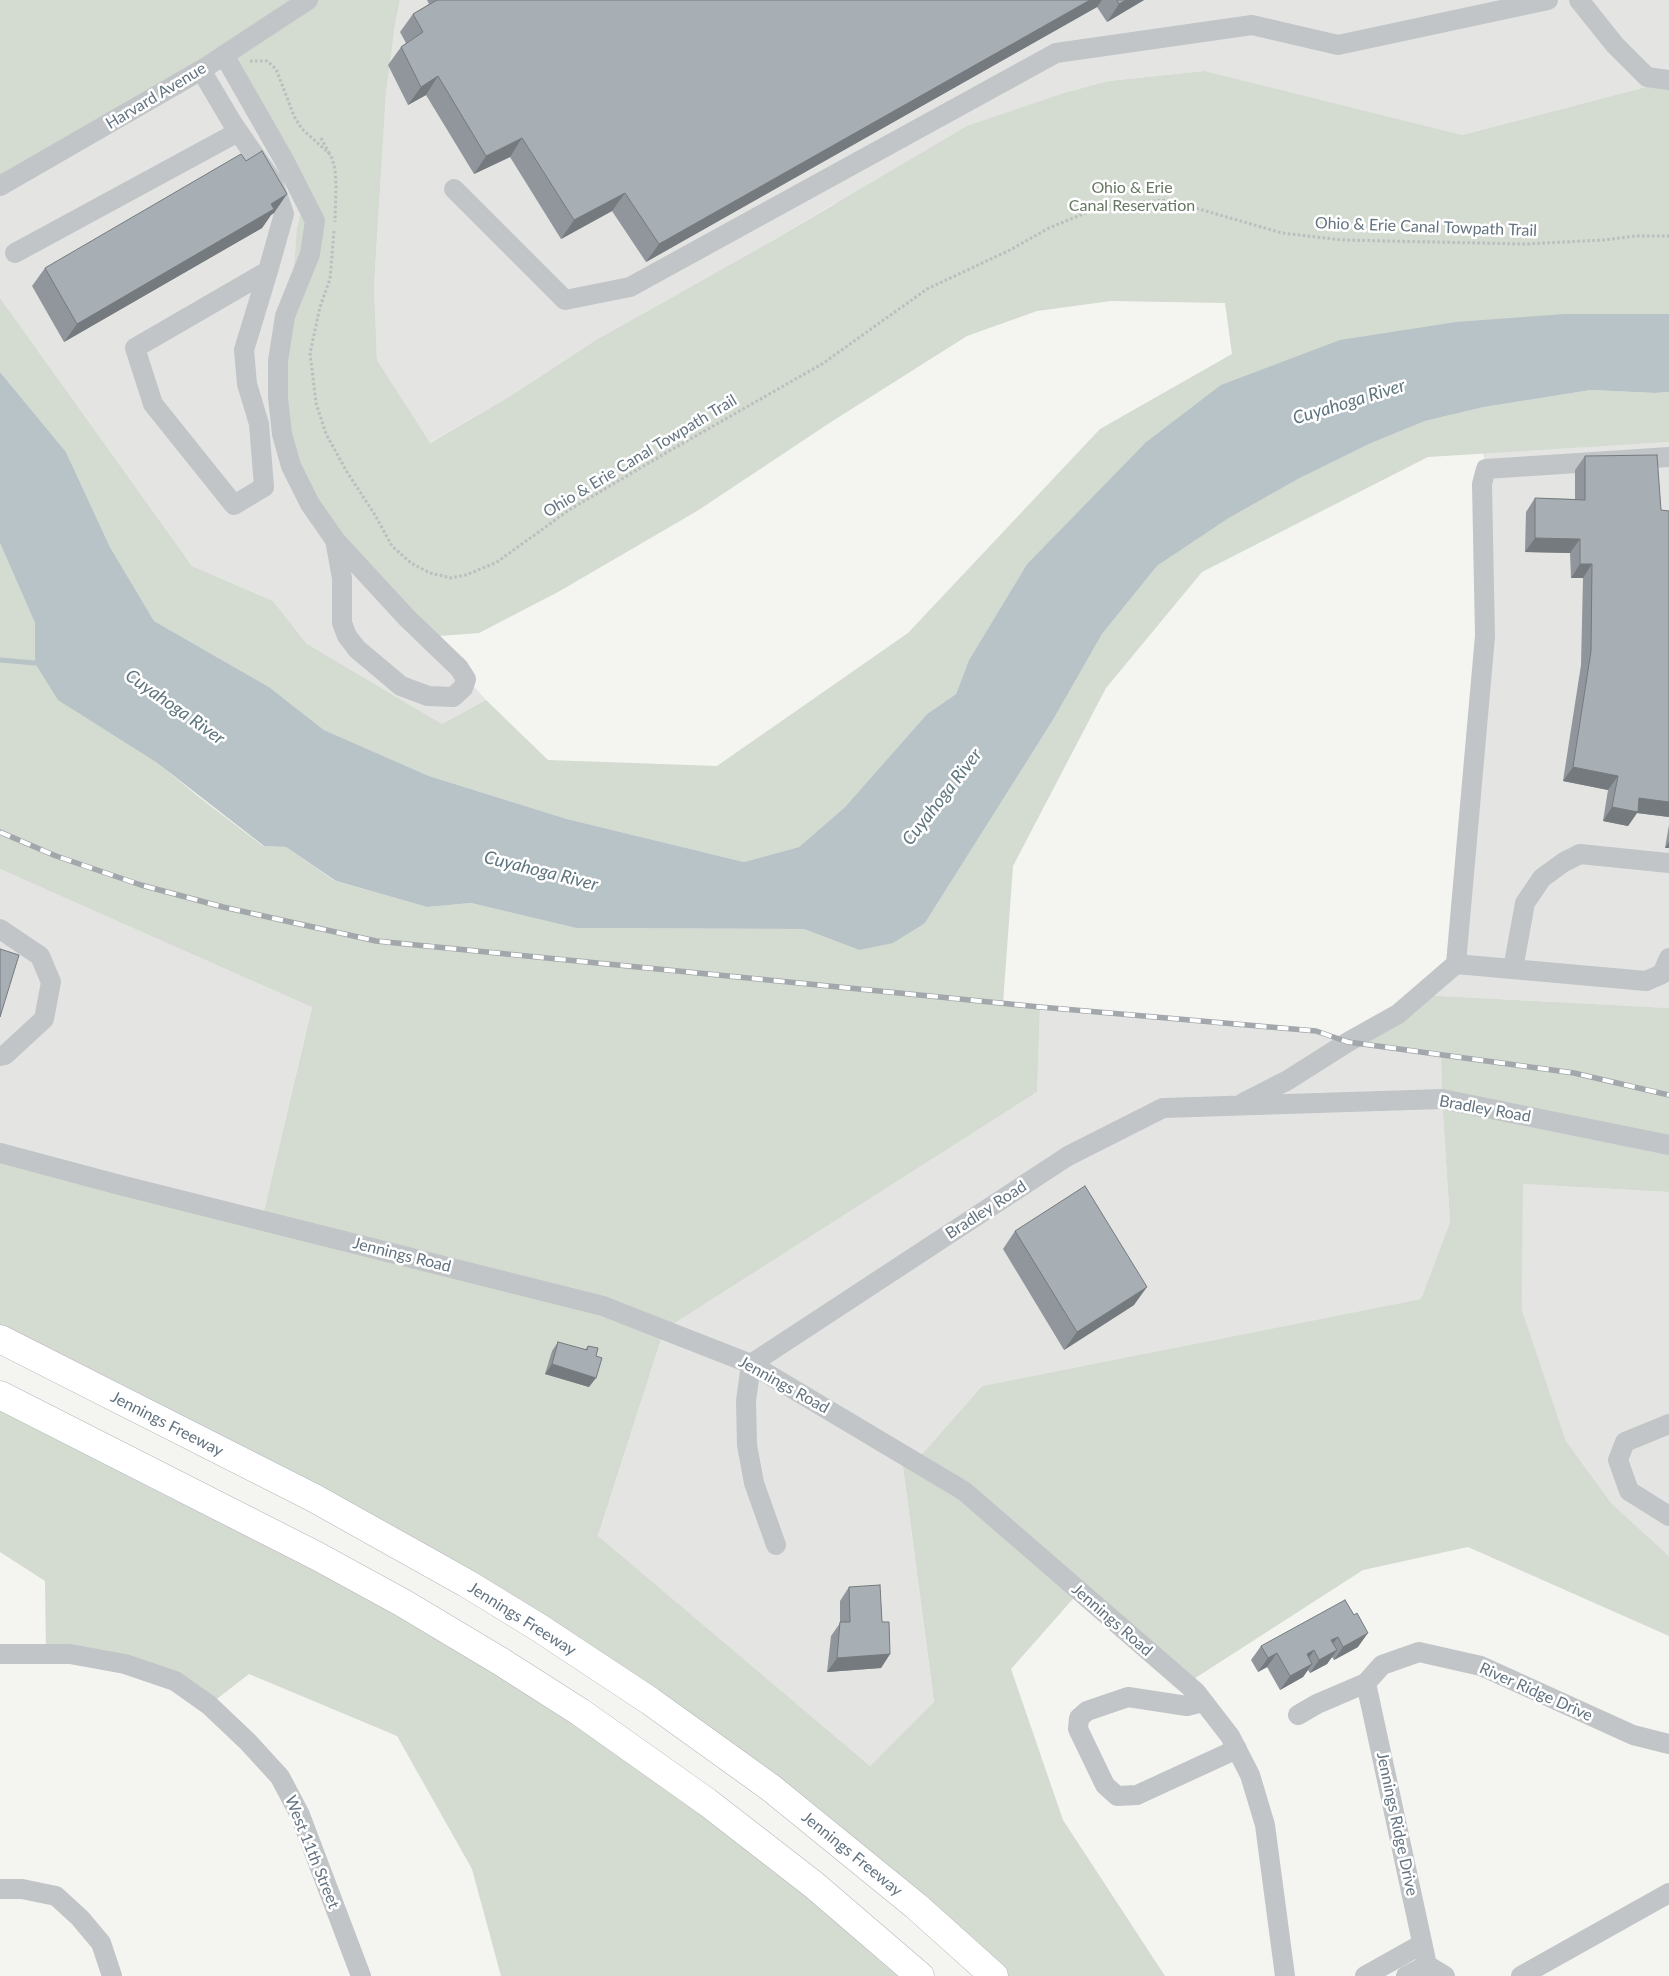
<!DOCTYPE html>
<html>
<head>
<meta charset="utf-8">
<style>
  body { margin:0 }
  canvas { display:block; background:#f4f4f0 }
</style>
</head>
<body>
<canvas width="1669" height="1976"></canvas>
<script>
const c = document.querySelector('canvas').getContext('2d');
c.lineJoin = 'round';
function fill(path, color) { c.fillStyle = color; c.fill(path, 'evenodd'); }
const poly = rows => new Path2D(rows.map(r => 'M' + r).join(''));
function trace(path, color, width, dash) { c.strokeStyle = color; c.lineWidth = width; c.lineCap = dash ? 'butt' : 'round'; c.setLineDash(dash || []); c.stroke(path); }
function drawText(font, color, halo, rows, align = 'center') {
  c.font = font + ' Lato,sans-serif'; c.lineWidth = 5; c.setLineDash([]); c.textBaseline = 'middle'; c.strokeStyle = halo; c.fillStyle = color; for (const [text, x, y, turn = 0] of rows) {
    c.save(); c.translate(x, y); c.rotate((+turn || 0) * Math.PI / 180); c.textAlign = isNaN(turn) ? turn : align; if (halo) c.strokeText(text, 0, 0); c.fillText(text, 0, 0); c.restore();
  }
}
const built = poly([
  [400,0,1669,0,1669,81,1358,162,1204,71,1110,81,1067,92,830,206,772,241,596,340,512,395,429,443,377,360,374,287,386,93,395,25],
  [224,55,315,221,293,293,447,656,486,700,442,724,308,645,273,601,192,566,0,298,0,186],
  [1669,442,1669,1008,1421,995,1456,963,1486,469,1483,453],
  [0,869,312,1006,262,1221,0,1153],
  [1040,1007,1316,1031,1348,1042,1441,1053,1442,1099,1450,1222,1421,1299,982,1386,916,1461,901,1453,934,1703,870,1766,598,1537,664,1330,1037,1092],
  [1523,1184,1669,1192,1669,1556,1611,1503,1566,1441,1522,1310]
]);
const green = poly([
  [0,0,400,0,395,25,386,93,374,287,377,360,430,443,512,395,596,340,772,241,967,126,1067,92,1109,81,1204,71,1462,135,1669,81,1669,324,1145,443,1027,564,969,660,956,694,927,714,845,807,799,847,744,862,567,819,429,776,324,730,269,687,154,621,110,547,66,452,0,372,0,298,192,566,273,601,307,644,442,724,486,700,548,760,717,766,908,633,1100,429,1232,354,1225,303,1111,301,1037,311,967,336,831,422,697,511,558,592,479,633,439,636,335,540,282,434,297,228,304,200,224,55,0,186],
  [1591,390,1655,393,1669,392,1669,442,1428,457,1202,572,1106,688,1013,866,1003,1003,1040,1007,1037,1092,664,1330,598,1536,870,1766,934,1702,901,1452,916,1461,982,1386,1421,1299,1450,1222,1442,1099,1441,1053,1348,1042,1421,995,1669,1008,1669,1192,1523,1184,1522,1310,1566,1441,1611,1503,1669,1556,1669,1636,1468,1547,1363,1570,1186,1684,1079,1592,1011,1669,1063,1820,1165,1976,994,1976,916,1906,538,1627,0,1339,0,1153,262,1220,312,1007,0,869,0,543,35,623,35,663,199,797,263,846,286,847,335,881,427,907,471,903,576,928,804,929,859,950,925,923,1053,720,1102,634,1157,566,1229,518,1298,479,1369,444,1425,421,1484,407],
  [0,1395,500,1661,920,1976,501,1976,472,1869,397,1736,249,1674,209,1705,174,1681,46,1654,45,1581,0,1552]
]);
const water = poly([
  [1565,314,1669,314,1669,392,1655,393,1591,390,1484,407,1425,421,1369,444,1298,479,1229,518,1157,566,1102,634,1053,720,925,923,893,943,859,950,804,929,576,928,471,903,427,907,336,881,286,847,264,846,156,762,58,700,35,663,35,623,0,543,0,372,66,452,110,547,154,621,269,687,324,730,429,776,567,819,744,862,799,847,845,807,927,714,956,694,969,660,1027,564,1145,443,1221,385,1340,340,1456,322]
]);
const stream = poly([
  [0,660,35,663,39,662]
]);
const path = poly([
  [250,61,267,61,276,69,294,116,302,129,331,155,335,169,336,185,335,222],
  [321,138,329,153],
  [334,231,330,279,320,307,310,353,316,403,326,434,347,472,375,515,392,546,411,563,430,573,451,578,466,575,497,562,569,510,671,450,822,364,927,289,1010,250,1049,228,1100,207,1127,203,1168,200,1282,233,1342,240,1525,244,1604,240,1635,236,1669,236]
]);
const minor = poly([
  [1579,0,1615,45,1647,77,1669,80],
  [224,55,284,160,315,221,310,254,285,316,278,361,278,398,282,434,291,466,310,504,335,540,407,618,459,668,466,679,463,688,453,697,428,696,401,686,357,649,347,636,342,623,342,578,335,540],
  [201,70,233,124,273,182,284,214,268,271,244,350,247,384,259,424,264,487,234,505,153,404,135,348,268,271],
  [0,186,203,69,308,0],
  [454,189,565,300,630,287,1056,53,1252,25,1338,45,1548,0],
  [15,253,238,132],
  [0,929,40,956,51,982,44,1019,5,1055,0,1056],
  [1456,964,1646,981,1662,974,1669,958],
  [1513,969,1525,903,1542,878,1564,862,1580,854,1669,863],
  [1243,1103,1288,1080,1348,1042,1398,1014,1456,964,1485,636,1482,484,1486,469,1669,457],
  [0,1153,120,1185,603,1306,751,1364,964,1491,1196,1692,1230,1736,1250,1775,1265,1825,1285,1976],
  [751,1364,1068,1156,1163,1108,1442,1099,1669,1145],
  [751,1364,746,1401,747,1445,754,1483,776,1545],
  [1669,1424,1625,1442,1618,1460,1629,1491,1669,1516],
  [0,1654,70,1654,125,1664,175,1681,209,1705,248,1742,280,1777,300,1815,361,1976],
  [1366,1683,1427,1965],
  [1203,1702,1187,1706,1128,1697,1087,1711,1079,1718,1078,1729,1105,1785,1117,1796,1137,1795,1237,1749],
  [1298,1715,1317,1704,1366,1683,1382,1665,1419,1652,1481,1666,1633,1735,1669,1744],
  [0,1889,22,1889,56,1896,80,1918,101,1943,112,1976],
  [1427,1965,1445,1976],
  [1365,1976,1422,1944],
  [1406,1976,1427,1965],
  [1521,1976,1669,1893]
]);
const highway = poly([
  [0,1339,314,1498,466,1583,538,1627,650,1701,771,1788,916,1906,994,1976],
  [0,1395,317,1556,403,1603,500,1661,580,1712,707,1802,814,1885,920,1976]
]);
const rail = poly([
  [0,832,56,856,141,885,223,907,376,941,1040,1007,1316,1031,1348,1042,1574,1073,1669,1095]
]);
const wall = poly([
  [427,0,1144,0,1107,22,1097,7,646,262,612,211,561,239,510,157,474,174,426,95,408,105,388,65,401,47,406,43,400,32,413,14,429,4],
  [274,213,271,215,262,228,64,342,32,286,45,268],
  [1585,456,1661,510,1669,511,1669,817,1637,813,1628,826,1603,821,1608,790,1563,781,1581,665,1583,578,1571,578,1570,553,1525,552,1526,512,1535,498,1575,499,1575,470],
  [1669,825,1669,848,1665,848],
  [1015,1231,1134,1305,1064,1350,1003,1249],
  [558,1342,585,1350,588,1346,596,1356,589,1387,545,1374,552,1351],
  [849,1587,882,1622,890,1654,881,1668,827,1672,831,1636,840,1623,840,1601],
  [1354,1615,1358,1647,1334,1660,1332,1657,1327,1664,1310,1673,1308,1670,1303,1677,1280,1690,1267,1667,1258,1672,1251,1660,1261,1646]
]);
const shadedWall = poly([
  [1090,0,1102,0,1097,7,646,262,659,244],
  [1126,0,1144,0,1107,22,1119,4],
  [438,76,426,95,408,105,421,87],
  [522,138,510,157,474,174,486,156],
  [625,193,612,211,561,239,574,220],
  [287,194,274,213,271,215,262,228,64,342,77,324],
  [1535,538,1580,539,1570,553,1525,552],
  [1580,564,1592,564,1583,578,1571,578],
  [1573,767,1618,776,1608,790,1563,781],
  [1639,798,1669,802,1669,817,1637,813,1628,826,1603,821,1612,807],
  [1669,842,1669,848,1665,848],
  [1147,1287,1134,1305,1064,1350,1077,1332],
  [552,1364,596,1378,589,1387,545,1374],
  [1368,1633,1358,1647,1334,1660,1343,1647],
  [1338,1637,1328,1650,1331,1640],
  [1314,1650,1305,1664,1307,1654],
  [1337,1650,1327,1664,1310,1673,1319,1660],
  [1277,1653,1267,1667,1258,1672,1268,1658],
  [890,1654,881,1668,827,1672,837,1658],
  [1312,1664,1303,1677,1280,1690,1290,1676]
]);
const building = poly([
  [437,0,1090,0,659,244,625,193,574,220,522,138,486,156,438,76,421,87,401,47,423,32,413,14,437,0],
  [1117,0,1126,0,1119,4,1117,0],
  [262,151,287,194,271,204,274,209,77,324,45,268,241,154,246,161,262,151],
  [1657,455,1661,510,1669,511,1669,802,1639,798,1638,812,1612,807,1618,776,1573,767,1591,651,1592,564,1580,564,1580,539,1535,538,1535,498,1585,500,1585,456,1657,455],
  [0,949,19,955,0,1017,0,949],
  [1085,1186,1147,1287,1077,1332,1015,1231,1085,1186],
  [558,1342,587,1350,588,1346,598,1348,596,1356,602,1358,596,1378,552,1364,558,1342],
  [880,1585,882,1622,889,1622,890,1654,837,1658,840,1622,850,1622,849,1587,880,1585],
  [1345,1600,1354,1615,1357,1613,1368,1633,1343,1647,1338,1637,1331,1640,1337,1650,1319,1660,1314,1650,1307,1654,1312,1664,1290,1676,1277,1653,1268,1658,1261,1646,1345,1600]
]);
const streetNames = [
  ["Harvard Avenue",156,96,-31],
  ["Ohio & Erie Canal Towpath Trail",1426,227,2],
  ["Ohio & Erie Canal Towpath Trail",640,456,-31],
  ["Bradley Road",1485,1109,10],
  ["Bradley Road",986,1210,-33],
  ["Jennings Road",402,1255,14],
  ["Jennings Road",784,1385,29],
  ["Jennings Freeway",167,1424,27],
  ["Jennings Freeway",522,1619,32],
  ["Jennings Road",1112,1620,41],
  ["River Ridge Drive",1536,1692,24],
  ["Jennings Ridge Drive",1397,1824,78],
  ["West 11th Street",312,1852,68],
  ["Jennings Freeway",852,1854,39]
];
const parkNames = [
  ["Ohio & Erie",1132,188],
  ["Canal Reservation",1132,206]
];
const waterNames = [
  ["Cuyahoga River",1349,402,-17],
  ["Cuyahoga River",175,707,35],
  ["Cuyahoga River",942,797,-52],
  ["Cuyahoga River",541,871,14]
];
fill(built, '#e4e5e3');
fill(green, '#d4dbd1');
fill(water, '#b8c3c7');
trace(stream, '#b8c3c7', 5);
trace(highway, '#b4b7ba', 29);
trace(path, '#bbbdbf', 3, [2.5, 2.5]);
trace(minor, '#c1c5c8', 20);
trace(highway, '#fff', 28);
trace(rail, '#a2a7ac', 5.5);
trace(rail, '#fff', 4, [11]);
fill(wall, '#90969b');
fill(shadedWall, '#757a7e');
fill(building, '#a7afb4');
trace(building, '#757a7e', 1);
drawText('16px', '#637380', '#fff', streetNames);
drawText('16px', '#667862', '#fff', parkNames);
drawText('italic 18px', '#5f757e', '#fff', waterNames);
</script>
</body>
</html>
